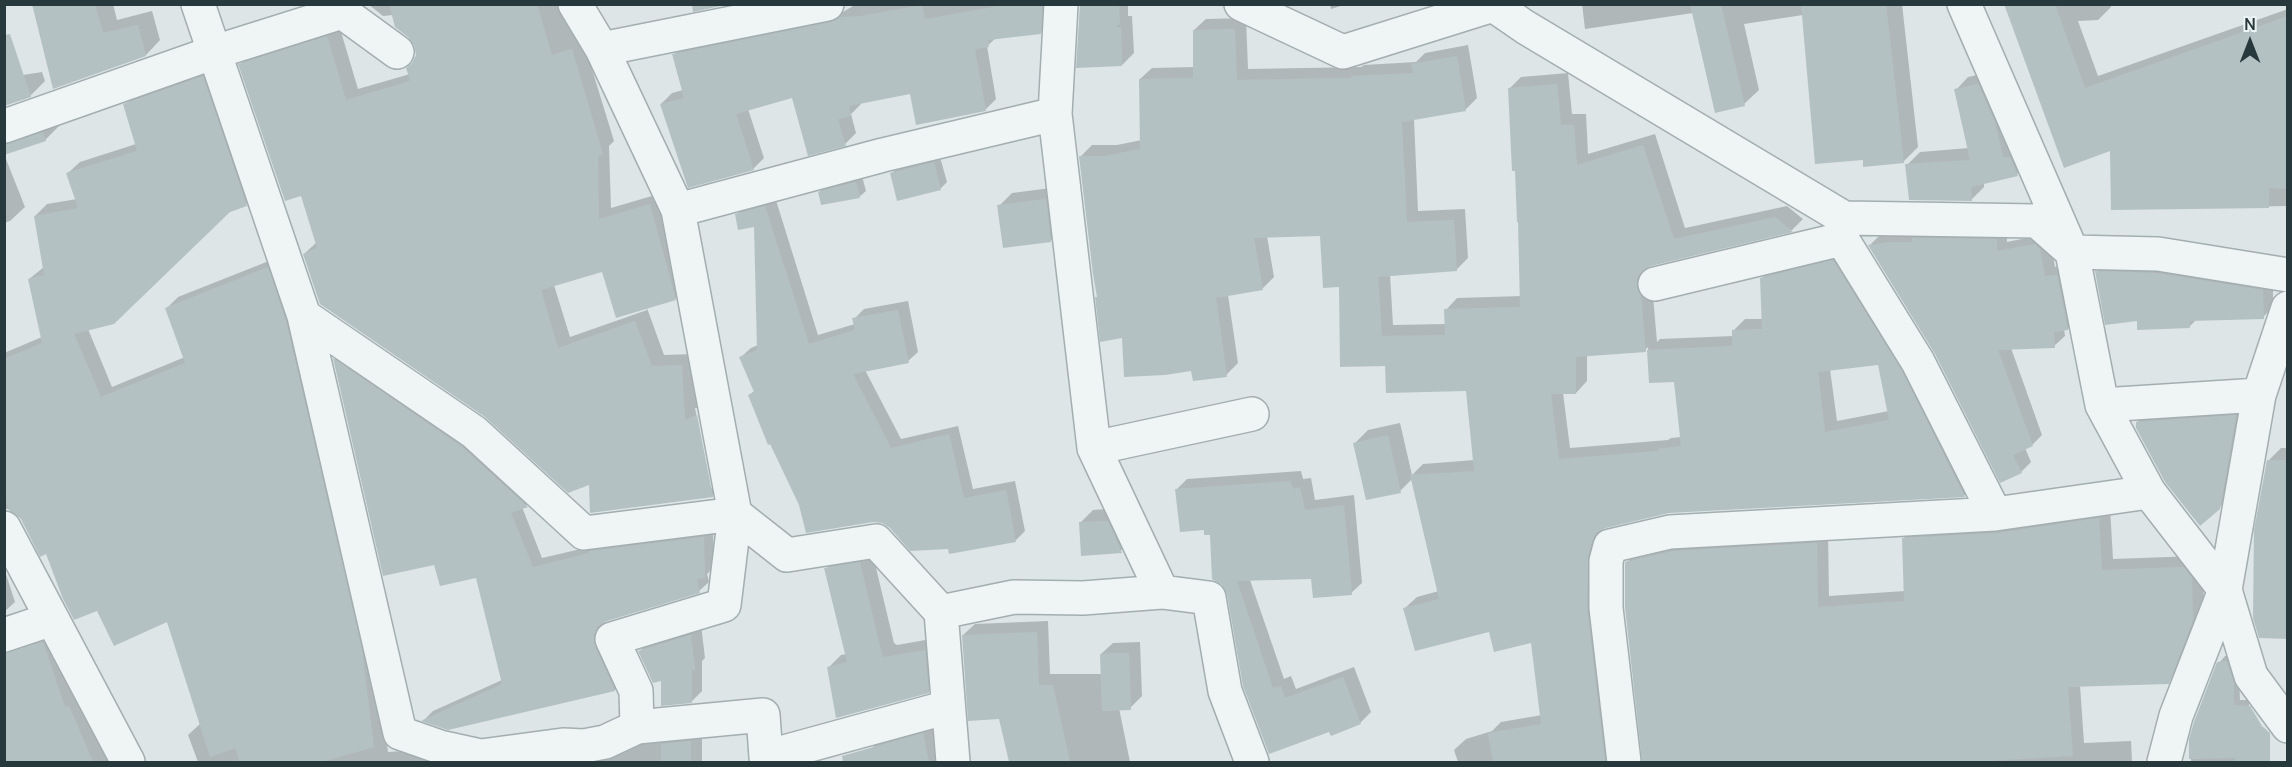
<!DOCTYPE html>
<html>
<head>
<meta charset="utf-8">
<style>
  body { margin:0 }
  #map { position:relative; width:2292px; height:767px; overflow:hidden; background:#dde5e6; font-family:Manrope,sans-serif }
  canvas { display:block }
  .frame { position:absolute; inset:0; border:6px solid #27393c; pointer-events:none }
  .north { position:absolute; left:2220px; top:12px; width:60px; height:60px; -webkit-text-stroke:4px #ecf3f4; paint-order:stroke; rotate:0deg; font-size:16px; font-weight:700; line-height:24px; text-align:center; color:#27393c }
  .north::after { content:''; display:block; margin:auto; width:21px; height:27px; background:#27393c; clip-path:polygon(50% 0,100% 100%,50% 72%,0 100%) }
</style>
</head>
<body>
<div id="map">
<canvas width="2292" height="767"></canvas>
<div class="frame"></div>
<div class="north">N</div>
</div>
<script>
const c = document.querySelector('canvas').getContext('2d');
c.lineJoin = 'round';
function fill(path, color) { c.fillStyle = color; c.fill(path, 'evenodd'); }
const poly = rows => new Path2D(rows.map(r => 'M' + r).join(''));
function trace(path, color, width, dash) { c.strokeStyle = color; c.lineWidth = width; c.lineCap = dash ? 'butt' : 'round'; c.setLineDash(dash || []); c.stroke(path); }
const shadow = poly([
  [33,4,113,4,117,20,152,11,160,40,146,55],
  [368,4,572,4,614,141,609,146,611,208,662,193,687,287,675,299,603,270,554,285,570,337,647,310,647,308,664,355,694,354,697,408,695,408,710,488,713,488,698,409,709,404,724,484,712,496,590,483,304,254,317,242,302,194,240,65,252,53,339,25,358,89,410,74,417,55,415,43,393,15,383,16],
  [878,4,1052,4,1051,21,1040,33,996,38,987,46,996,99,985,110,911,92,862,103,851,114,856,133,845,144,793,97,748,109,764,158,753,169,661,104,672,93,683,90,674,55,685,43,843,12,853,6],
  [1081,4,1128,4,1128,16,1132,16,1134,53,1122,65],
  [1330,4,1347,4,1331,9],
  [1582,4,1902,4,1918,147,1903,162,1864,158,1803,15,1744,24,1759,90,1744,104,1693,13,1585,29],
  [2006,4,2111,4,2111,7,2098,20,2078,21,2098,76,2288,9,2288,206,2112,209,2111,149],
  [1246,18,1248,69,1361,67,1364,65,1416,62,1425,53,1468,45,1477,98,1465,110,1414,119,1418,211,1465,209,1468,258,1456,270,1390,274,1393,325,1446,324,1446,310,1457,298,1522,296,1517,169,1509,89,1521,77,1568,73,1572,114,1586,114,1588,154,1655,134,1685,228,1787,206,1803,219,1792,230,1648,265,1648,276,1652,284,1657,342,1660,339,1733,336,1733,331,1745,319,1763,319,1761,279,1773,267,1845,250,1976,484,1965,495,1669,512,1604,527,1598,548,1622,762,1458,762,1454,750,1466,739,1492,731,1501,722,1542,715,1532,641,1405,608,1417,597,1439,591,1412,479,1400,491,1355,443,1368,430,1400,423,1412,475,1423,464,1475,460,1467,390,1387,364,1340,285,1321,234,1267,236,1274,277,1263,288,1228,295,1238,363,1226,375,1192,369,1124,336,1099,296,1080,157,1092,145,1117,145,1142,140,1140,79,1152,68,1195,67,1194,30,1206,19],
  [1648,347,1650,382,1675,381,1681,437,1671,438,1668,440,1570,448,1563,393,1576,393,1587,381,1587,355,1645,350],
  [1880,364,1889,411,1837,421,1830,369],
  [215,65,258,193,246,204,230,211,88,329,112,387,185,357,166,309,178,297,279,257,373,637,388,752,433,749,492,762,198,762,188,735,200,724,168,620,98,609,46,552,21,518,14,511,4,508,4,353,42,337,29,279,44,267,35,216,47,204,77,199,68,173,80,162,136,144,125,105,137,93],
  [42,72,45,81,30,96,4,78],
  [1991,72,2030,161,2017,174,1984,182,1984,187,1971,200,1907,165,1920,152,1969,148,1956,90,1968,77],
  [58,119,60,125,45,140,4,154,4,122],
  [4,154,25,207,10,221,4,223],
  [940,157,947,182,940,189,892,173,898,167],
  [862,176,866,191,859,197,819,192,826,186],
  [1059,187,1063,228,1050,241,999,206,1012,193],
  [775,197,818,335,855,324,854,319,864,309,908,301,918,352,908,361,865,370,901,439,958,426,973,489,1015,481,1025,531,1016,540,891,527,882,522,800,505,750,395,755,390,741,357,751,348,758,345,756,225,737,214,747,205],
  [2007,229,2007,242,2046,234,2050,238,2055,267,2067,265,2078,318,2068,329,2064,329,2065,336,2054,346,2011,348,2042,435,2032,445,2025,448,2031,462,2021,472,1936,353,1870,245,1880,235,1903,232],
  [2106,262,2273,280,2273,307,2263,317,2197,319,2189,327,2138,319,2097,272],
  [344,350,536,496,527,505,522,507,542,558,598,545,713,528,714,567,707,574,709,582,699,591,605,621,603,625,604,636,624,680,615,690,448,728,424,720,433,711,502,680,477,576,436,563,384,574,335,359],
  [2244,407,2228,498,2219,508,2137,422,2146,413],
  [2281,448,2288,448,2288,637,2268,461],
  [1301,471,1303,479,1311,478,1315,500,1354,495,1362,583,1351,593,1313,578,1250,580,1284,679,1291,676,1296,689,1354,667,1371,712,1360,723,1330,730,1270,752,1211,533,1205,528,1177,489,1187,479],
  [2110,507,2113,559,2195,556,2203,566,2204,607,2180,670,2168,682,2080,685,2084,743,2131,741,2132,762,1644,762,1627,562,1639,551,1828,532,1829,596,1905,591,1903,539,1915,527],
  [1120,508,1134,538,1122,550,1082,555,1080,523,1093,510],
  [4,535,17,559,5,571,15,602,4,612],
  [872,551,894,643,897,645,937,638,940,679,928,692,829,667,841,655,847,654,826,569,838,557],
  [1048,621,1050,674,1102,674,1101,654,1113,643,1140,642,1142,696,1130,708,1119,708,1130,762,1010,762,1000,718,963,635,975,624],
  [701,625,705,658,702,661,702,691,692,701,662,679,640,651,650,641],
  [55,631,89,713,108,762,4,762,4,638],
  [2225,656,2233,656,2239,676,2240,700,2249,700,2248,762,2191,762,2191,740,2219,663],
  [934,723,943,762,875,762,872,748,883,737],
  [702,730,702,762,503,762,655,734]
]);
const building = poly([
  [32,4,95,4,103,33,138,25,146,56,53,89],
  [389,4,537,4,552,55,572,49,603,154,598,157,599,219,650,204,676,300,616,318,602,272,541,290,558,348,635,321,652,366,682,365,685,420,697,415,713,497,590,513,589,485,568,493,485,417,320,304,303,254,317,248,301,196,285,201,238,64,327,36,346,100,410,81,406,68,412,63,416,55,414,45,408,37,395,27],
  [692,4,729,4,693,12],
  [992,4,1042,4,1041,34,988,40,989,47,975,49,986,111,916,125,910,94,849,106,851,116,838,119,846,146,808,156,792,98,736,114,754,170,688,188,660,104,684,98,672,54,831,22,840,17,860,16,922,5,925,19,993,7],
  [1080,4,1119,4,1120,24,1117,25,1117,27,1121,27,1122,66,1076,68],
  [1690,4,1721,4,1745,106,1715,113],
  [1801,4,1886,4,1904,163,1863,167,1863,160,1815,164],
  [2004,4,2055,4,2085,88,2288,16,2288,189,2269,188,2269,208,2111,210,2110,151,2064,168],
  [1235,29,1237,80,1351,78,1351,76,1413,73,1411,64,1457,56,1466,111,1402,122,1407,222,1454,220,1457,271,1378,277,1382,336,1445,335,1444,309,1520,307,1518,222,1517,222,1515,171,1512,171,1508,88,1557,84,1561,125,1574,125,1577,165,1643,145,1674,239,1775,217,1793,232,1651,266,1642,271,1637,278,1637,288,1641,296,1646,352,1576,357,1576,394,1551,394,1559,459,1658,451,1658,449,1681,446,1674,382,1649,383,1647,350,1732,346,1732,330,1762,329,1760,278,1833,260,1902,371,1965,497,1669,513,1606,528,1597,532,1592,541,1588,556,1587,608,1605,762,1493,762,1488,733,1541,724,1531,643,1494,652,1489,632,1415,651,1403,608,1439,599,1410,475,1474,471,1466,391,1386,393,1385,366,1340,367,1339,287,1323,288,1320,236,1254,238,1263,290,1216,298,1227,377,1193,381,1191,371,1165,375,1124,377,1122,338,1100,342,1095,297,1097,297,1093,274,1079,156,1105,156,1140,149,1139,79,1193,78,1193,30],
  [1878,365,1889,420,1825,432,1818,372],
  [10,34,31,97,4,106,4,35],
  [203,76,247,206,230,212,114,324,74,334,101,397,185,363,165,308,268,267,286,321,362,649,374,747,321,762,240,762,235,748,210,757,167,622,114,646,97,611,74,620,63,599,46,554,40,557,21,519,10,511,4,498,4,359,42,343,28,279,44,275,34,216,78,208,66,173,137,151,123,104],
  [1978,84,1995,122,2003,157,2010,157,2018,176,1971,187,1972,201,1909,200,1905,164,1970,160,1954,89],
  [43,132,46,141,4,155,4,144],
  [934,162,941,190,897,201,890,173],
  [856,182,860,198,821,205,818,192],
  [1046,199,1051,242,1003,248,997,205],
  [765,206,809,344,855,330,852,318,898,310,909,363,853,374,891,448,949,434,964,498,1006,490,1016,542,949,554,948,549,910,551,890,528,882,523,873,522,806,533,799,505,770,444,768,445,748,395,754,392,739,357,757,350,754,227,738,230,735,214],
  [1912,238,1997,239,1997,251,2035,244,2040,249,2045,276,2057,275,2068,330,2054,332,2055,348,1998,350,2033,446,2013,455,2022,473,2000,483,1935,354,1868,245,1892,242,1912,242],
  [2095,271,2156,273,2263,290,2264,319,2190,321,2190,328,2137,330,2137,321,2105,325],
  [333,358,462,447,528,507,511,513,533,567,589,553,589,551,704,537,705,578,697,579,700,593,607,621,597,627,594,636,595,646,615,691,448,730,421,721,502,684,476,578,440,586,434,565,383,576],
  [2236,415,2220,509,2200,526,2165,482,2136,428,2136,422],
  [1388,435,1401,493,1366,500,1353,443],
  [2267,460,2288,460,2288,639,2259,638,2253,618,2254,530],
  [1290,481,1293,489,1300,487,1305,510,1344,505,1352,595,1313,598,1311,579,1237,581,1273,688,1281,686,1285,698,1343,677,1361,724,1331,736,1329,732,1269,754,1243,686,1227,595,1222,585,1212,579,1210,535,1204,535,1204,530,1180,532,1175,489],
  [2099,518,2102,570,2184,567,2192,578,2193,620,2169,684,2068,687,2073,756,1971,762,1642,762,1625,607,1625,562,1673,551,1817,543,1818,607,1904,601,1902,538,1998,533],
  [1108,521,1122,553,1081,556,1079,522],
  [860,562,882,655,884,657,925,650,929,693,836,718,827,667,847,662,824,568],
  [1037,632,1039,685,1053,685,1070,762,1009,762,999,719,968,721,962,635],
  [691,635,695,670,692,670,692,703,661,706,661,681,653,683,638,651],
  [43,642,65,707,69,706,93,762,4,762,4,653],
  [1114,653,1129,653,1131,710,1102,711,1100,654],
  [2227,661,2234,683,2234,705,2250,706,2262,726,2270,733,2270,762,2235,762,2235,758,2189,759,2189,739,2194,722,2217,662],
  [923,733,929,762,843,762,842,756],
  [691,741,691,762,661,762,661,744]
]);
const minor = poly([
  [198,4,304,316,400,733,440,747,481,756,563,745,584,746,605,742,637,727,763,715,766,757,948,707],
  [343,4,342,12,397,52],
  [575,4,602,49,678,210,735,514,724,605,612,639,636,691,637,727],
  [1061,4,1055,114,1094,448,1162,592,1209,598,1225,691,1252,762],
  [1241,4,1343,52,1493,5,1525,27,1844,218,2037,221,2072,252,2158,254,2288,275],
  [1964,4,2072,252,2102,405,2149,492,2225,590,2251,676,2288,726],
  [602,49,827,4],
  [5,126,215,52,342,12],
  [678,210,883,155,1055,114],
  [1844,218,1842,239,1918,362,1995,514],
  [1655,284,1842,239],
  [304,316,474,432,584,533,735,514,787,555,876,541,941,612,1014,597,1083,598,1162,592],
  [2102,405,2259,395],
  [1094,448,1252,414],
  [4,528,128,762],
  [941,612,953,762],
  [4,635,52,619],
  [1624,762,1606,608,1606,561,1610,546,1670,532,1995,514,2149,492],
  [2164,762,2176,716,2225,590,2259,395,2288,308]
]);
fill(shadow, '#0003');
fill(building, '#b4c1c3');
trace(minor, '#a3aeb0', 36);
trace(minor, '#eff4f5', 33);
</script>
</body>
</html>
